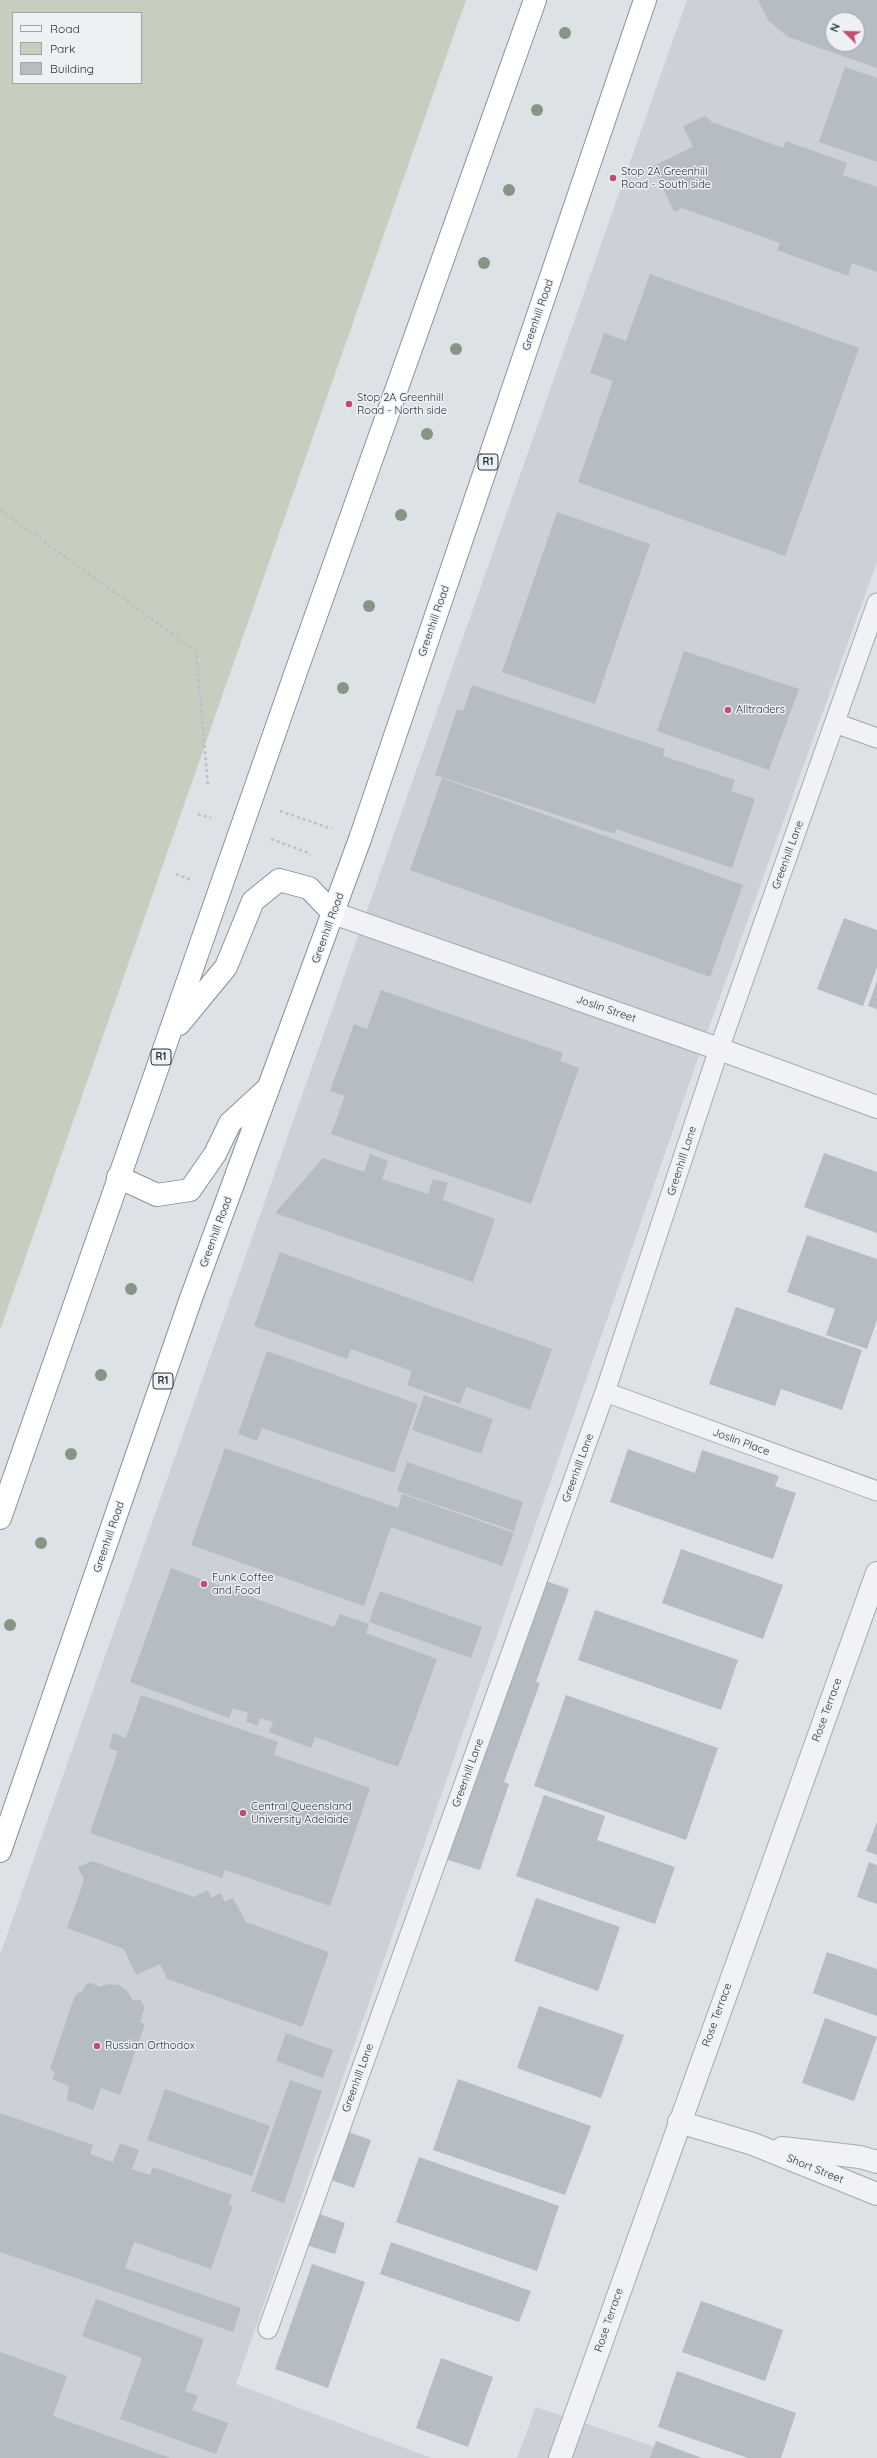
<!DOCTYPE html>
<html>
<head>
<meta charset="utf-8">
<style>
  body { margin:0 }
  #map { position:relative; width:877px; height:2458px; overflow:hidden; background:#dde2e6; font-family:Quicksand,sans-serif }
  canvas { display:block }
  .legend { position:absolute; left:12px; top:12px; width:130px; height:72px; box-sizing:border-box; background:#edf1f4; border:1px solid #9ea5aa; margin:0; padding:5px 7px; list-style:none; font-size:12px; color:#28323b }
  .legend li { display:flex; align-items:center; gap:8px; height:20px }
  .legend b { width:20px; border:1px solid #9ea5aa }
  .north { position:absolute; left:825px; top:12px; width:40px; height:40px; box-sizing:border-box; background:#edf1f4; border:1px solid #9ea5aa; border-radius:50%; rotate:293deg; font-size:11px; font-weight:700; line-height:16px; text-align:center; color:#28323b }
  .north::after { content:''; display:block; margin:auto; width:14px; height:18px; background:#c14c70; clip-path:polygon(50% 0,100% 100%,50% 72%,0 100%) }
</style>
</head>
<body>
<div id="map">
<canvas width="877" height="2458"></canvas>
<ul class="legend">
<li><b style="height:5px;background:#f0f2f5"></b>Road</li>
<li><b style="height:11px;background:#c6cfbf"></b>Park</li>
<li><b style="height:11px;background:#b5bcc2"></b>Building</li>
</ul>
<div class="north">N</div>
</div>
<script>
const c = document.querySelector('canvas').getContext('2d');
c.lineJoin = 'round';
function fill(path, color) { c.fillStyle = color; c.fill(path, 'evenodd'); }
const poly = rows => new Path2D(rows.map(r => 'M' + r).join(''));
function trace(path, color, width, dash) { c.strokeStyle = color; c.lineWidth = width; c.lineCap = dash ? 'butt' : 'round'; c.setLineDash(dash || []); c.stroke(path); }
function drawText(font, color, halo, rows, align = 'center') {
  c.font = font + ' Quicksand,sans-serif'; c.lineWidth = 3; c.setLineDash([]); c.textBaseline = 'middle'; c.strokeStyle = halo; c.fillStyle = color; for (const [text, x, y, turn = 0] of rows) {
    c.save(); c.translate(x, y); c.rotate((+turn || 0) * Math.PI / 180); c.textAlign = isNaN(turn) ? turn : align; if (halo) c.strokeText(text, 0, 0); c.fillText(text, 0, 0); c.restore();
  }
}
const built = poly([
  [687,0,877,0,877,562,703,1044,236,2384,431,2458,0,2458,0,1955],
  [833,20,857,20,857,44,833,44],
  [536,2407,689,2458,517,2458]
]);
const green = poly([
  [0,0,466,0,0,1330],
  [13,13,141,13,141,83,13,83]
]);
const building = poly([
  [758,0,877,0,877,68,788,37,769,21],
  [833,20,857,20,857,44,833,44],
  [845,67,877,78,877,162,819,142],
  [705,116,712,122,783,148,786,141,847,163,843,175,877,187,877,272,852,263,848,276,777,250,780,243,682,208,674,212,653,166,693,147,683,126],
  [650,274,859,348,785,556,578,482,613,381,590,373,604,333,626,341],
  [557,512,650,544,595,704,502,672],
  [684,651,799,689,769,770,657,731],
  [472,685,665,749,663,756,735,780,731,791,755,799,732,868,616,829,615,834,435,775,457,709,463,711],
  [442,778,743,885,710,977,410,870],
  [844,918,877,930,877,967,863,1006,817,989],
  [877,981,877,1009,868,1006],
  [381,990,563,1053,560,1061,579,1068,531,1204,331,1134,345,1096,330,1091,354,1024,367,1029],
  [824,1153,877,1172,877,1233,804,1207],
  [370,1154,388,1161,382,1179,428,1194,433,1179,448,1183,443,1200,495,1219,473,1282,275,1213,323,1158,364,1172],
  [807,1235,877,1259,877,1320,867,1349,826,1335,835,1309,787,1292],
  [280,1252,552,1349,530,1410,466,1387,460,1404,407,1385,412,1371,351,1349,347,1359,254,1326],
  [736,1307,862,1350,842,1410,781,1389,775,1406,709,1384],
  [267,1351,418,1404,394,1473,262,1428,257,1441,238,1434],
  [424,1395,493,1419,481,1454,412,1430],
  [225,1448,398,1508,402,1494,514,1533,502,1566,391,1527,364,1606,191,1545],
  [628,1449,695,1473,702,1450,779,1476,775,1486,796,1493,773,1559,610,1502],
  [407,1462,523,1502,514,1531,397,1491],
  [681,1549,783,1585,763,1639,662,1603],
  [171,1568,334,1627,340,1614,369,1624,366,1633,437,1659,398,1767,315,1737,311,1748,269,1732,273,1722,260,1718,258,1726,246,1721,248,1713,233,1708,229,1718,130,1682],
  [543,1580,569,1589,536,1682,540,1683,504,1782,509,1784,480,1870,442,1858],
  [380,1591,482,1627,471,1658,369,1622],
  [595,1610,738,1660,721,1710,578,1660],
  [141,1695,278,1742,274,1755,370,1788,330,1906,225,1870,222,1878,90,1833,118,1751,109,1748,113,1733,126,1738],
  [566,1695,718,1748,686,1840,534,1786],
  [544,1795,605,1816,597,1840,675,1867,655,1924,516,1876],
  [877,1822,877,1855,866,1851],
  [92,1861,194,1897,207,1890,212,1898,220,1893,225,1902,233,1898,246,1922,329,1952,302,2027,167,1979,160,1964,136,1975,124,1949,67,1928,84,1880,78,1867],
  [869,1862,877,1865,877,1904,857,1897],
  [536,1898,620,1927,598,1991,514,1961],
  [827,1952,877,1969,877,2016,813,1993],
  [91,1983,100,1987,108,1984,119,1985,127,1991,133,2000,140,2000,145,2007,140,2022,145,2024,120,2095,101,2088,93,2110,67,2100,69,2086,52,2079,55,2072,50,2069,74,1998,79,1991,82,1992,86,1984],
  [539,2006,624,2035,601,2098,517,2068],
  [825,2018,877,2037,854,2101,802,2083],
  [286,2033,333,2050,323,2078,276,2061],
  [458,2079,591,2126,565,2195,433,2150],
  [290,2080,322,2091,284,2203,251,2191],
  [165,2089,270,2126,252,2176,147,2140],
  [0,2113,93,2145,90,2154,113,2162,120,2143,139,2150,132,2169,150,2175,153,2167,232,2195,229,2205,233,2206,211,2269,134,2242,125,2268,241,2308,233,2332,0,2252],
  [343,2130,371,2140,354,2188,325,2178],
  [419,2157,559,2206,537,2271,396,2222],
  [314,2212,345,2223,335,2254,303,2244],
  [391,2242,531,2291,519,2322,380,2274],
  [312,2264,365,2282,328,2388,275,2369],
  [96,2299,204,2339,185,2391,198,2396,192,2410,228,2423,216,2454,120,2419,142,2358,82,2336],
  [701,2301,783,2330,765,2381,682,2352],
  [0,2352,67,2376,53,2416,170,2458,0,2458],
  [441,2358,493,2377,468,2447,416,2428],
  [677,2371,796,2413,781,2458,748,2458,658,2427],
  [656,2441,702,2458,650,2458]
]);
const path = poly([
  [0,510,196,651,208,786],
  [280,811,332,829],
  [198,814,211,818],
  [271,839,309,853,310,855],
  [176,874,191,880]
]);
const service = poly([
  [835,723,877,738],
  [605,1392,877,1491],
  [268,2329,605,1392,719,1049,877,603]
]);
const minor = poly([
  [333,913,719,1049,877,1107],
  [679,2122,753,2144,877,2194],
  [782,2148,860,2157,877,2162],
  [560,2458,877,1573]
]);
const trunk = poly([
  [179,1024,226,967,253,901,279,880,309,888,333,913],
  [118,1177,157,1195,190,1190,215,1154,230,1123,267,1089],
  [0,1518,298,666,535,0],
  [0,1851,190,1301,360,839,645,0]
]);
const trees = [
  [565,33],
  [537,110],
  [509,190],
  [484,263],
  [456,349],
  [427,434],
  [401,515],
  [369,606],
  [343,688],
  [131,1289],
  [101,1375],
  [71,1454],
  [41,1543],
  [10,1625]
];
const markers = [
  [613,178,4,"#c14c70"],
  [349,404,4,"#c14c70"],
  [728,710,4,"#c14c70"],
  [204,1584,4,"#c14c70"],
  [243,1813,4,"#c14c70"],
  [97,2046,4,"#c14c70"]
];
const shields = [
  [488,462,20],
  [161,1057,20],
  [163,1381,20]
];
const shieldNames = [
  ["R1",488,462],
  ["R1",161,1057],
  ["R1",163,1381]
];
const poiNames = [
  ["Stop 2A Greenhill",621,172],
  ["Road - South side",621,185],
  ["Stop 2A Greenhill",357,398],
  ["Road - North side",357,411],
  ["Alltraders",736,710],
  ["Funk Coffee",212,1578],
  ["and Food",212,1591],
  ["Central Queensland",251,1807],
  ["University Adelaide",251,1820],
  ["Russian Orthodox",105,2046]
];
const streetNames = [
  ["Greenhill Road",538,315,-71],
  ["Greenhill Road",434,621,-71],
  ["Greenhill Lane",788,855,-70],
  ["Greenhill Road",328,928,-70],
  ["Joslin Street",606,1009,19],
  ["Greenhill Lane",682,1161,-72],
  ["Greenhill Road",216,1232,-70],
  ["Joslin Place",741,1442,20],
  ["Greenhill Lane",578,1468,-70],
  ["Greenhill Road",109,1537,-71],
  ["Rose Terrace",827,1710,-70],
  ["Greenhill Lane",468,1773,-70],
  ["Rose Terrace",717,2015,-70],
  ["Greenhill Lane",358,2078,-70],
  ["Short Street",815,2169,22],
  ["Rose Terrace",609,2320,-71]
];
fill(built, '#ccd1d7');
fill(green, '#c6cfbf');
fill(building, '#b5bcc2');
trace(service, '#a3aaaf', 21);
trace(minor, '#a3aaaf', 24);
trace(trunk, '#86929b', 24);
trace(path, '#bcc0c5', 2.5, [3, 3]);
trace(service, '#f0f2f5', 19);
trace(minor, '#f0f2f5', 22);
trace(trunk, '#fff', 22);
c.fillStyle = '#879486';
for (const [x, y] of trees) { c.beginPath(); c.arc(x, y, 6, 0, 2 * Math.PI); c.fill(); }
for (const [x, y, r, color] of markers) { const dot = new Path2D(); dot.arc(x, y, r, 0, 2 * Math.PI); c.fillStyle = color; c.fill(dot); trace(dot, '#edf1f4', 1.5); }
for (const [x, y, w] of shields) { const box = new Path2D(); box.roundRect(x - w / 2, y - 8, w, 16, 3); c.fillStyle = '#edf1f4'; c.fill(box); trace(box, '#28323b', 1); }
drawText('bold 10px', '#28323b', null, shieldNames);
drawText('11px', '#28323b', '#edf1f4', poiNames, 'left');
drawText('11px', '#28323b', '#edf1f4', streetNames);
</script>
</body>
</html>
